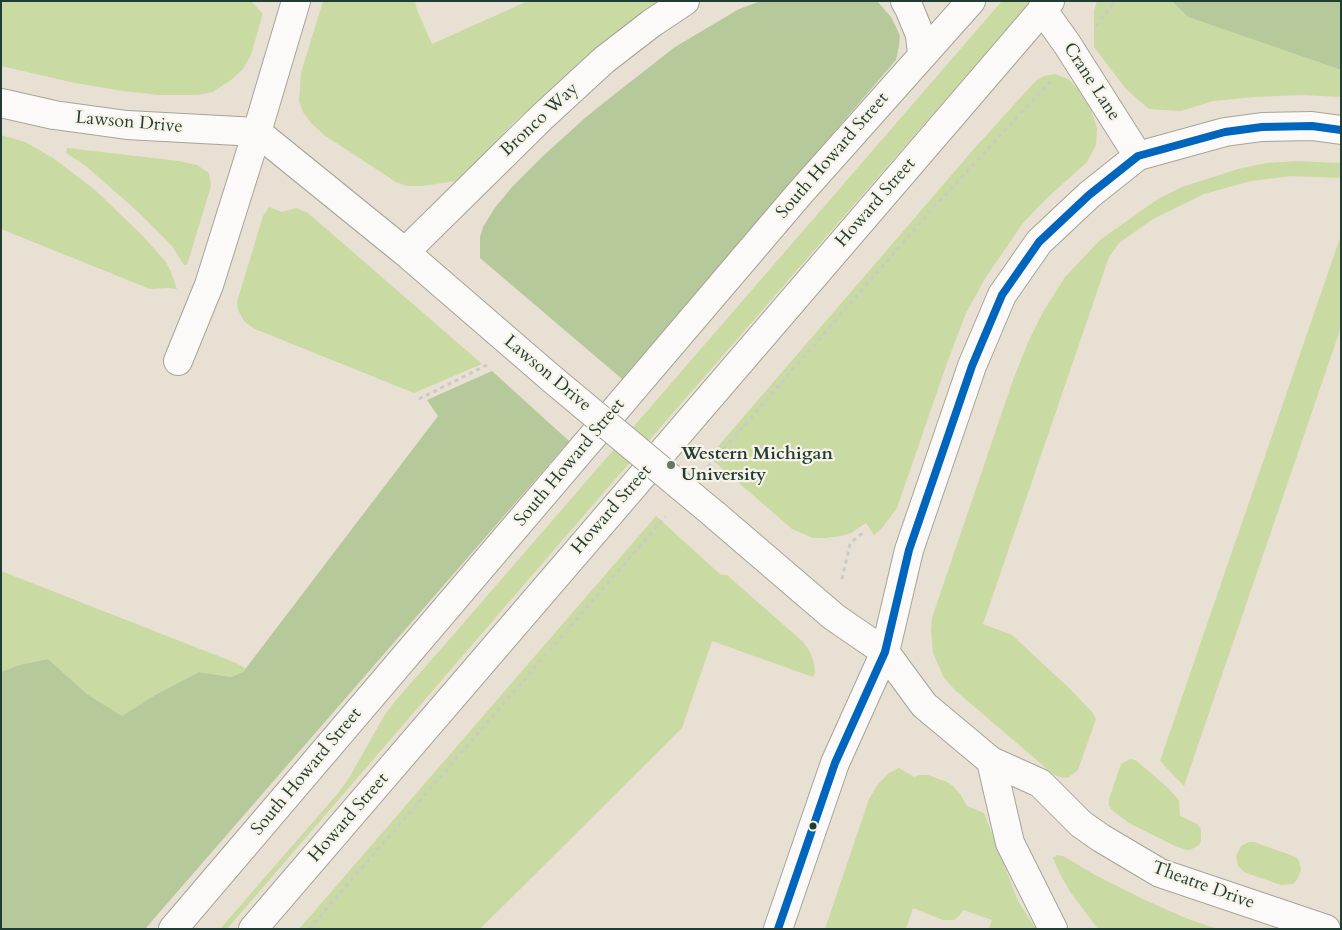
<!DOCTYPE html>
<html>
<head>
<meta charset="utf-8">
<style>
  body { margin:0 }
  #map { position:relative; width:1342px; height:930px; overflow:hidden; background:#e8e0d2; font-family:Cardo,serif }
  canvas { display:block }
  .frame { position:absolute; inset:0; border:2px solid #1f3d34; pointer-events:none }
</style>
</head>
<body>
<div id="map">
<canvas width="1342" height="930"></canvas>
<div class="frame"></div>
</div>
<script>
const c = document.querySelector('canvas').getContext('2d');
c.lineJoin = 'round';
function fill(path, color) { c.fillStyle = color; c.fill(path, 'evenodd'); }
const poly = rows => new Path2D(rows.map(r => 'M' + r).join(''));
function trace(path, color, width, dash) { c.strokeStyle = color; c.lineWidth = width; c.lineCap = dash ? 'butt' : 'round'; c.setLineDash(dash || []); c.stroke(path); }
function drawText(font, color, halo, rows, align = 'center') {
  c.font = font + ' Cardo,serif'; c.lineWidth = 4.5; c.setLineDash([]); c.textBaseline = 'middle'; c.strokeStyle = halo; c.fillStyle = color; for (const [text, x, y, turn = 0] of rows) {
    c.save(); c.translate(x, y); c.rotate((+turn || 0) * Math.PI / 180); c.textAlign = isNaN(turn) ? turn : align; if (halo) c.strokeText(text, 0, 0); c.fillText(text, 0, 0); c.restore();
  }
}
const green = poly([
  [1,1,251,1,262,13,262,17,251,55,243,69,231,80,213,92,198,95,159,95,123,91,75,83,1,66],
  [323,1,415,1,417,10,432,44,528,1,669,1,571,72,513,123,465,176,456,181,423,186,407,186,396,182,324,135,311,123,303,112,299,101,301,73],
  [1002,1,1031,1,566,536,227,929,220,929,339,792,349,778,384,716,396,700,448,641],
  [1097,1,1172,1,1188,17,1341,70,1341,97,1302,95,1255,97,1213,101,1181,111,1149,109,1126,89,1094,47,1094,11],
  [1055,74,1068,79,1077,88,1091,110,1097,128,1096,145,1087,162,1046,199,1023,223,986,277,966,313,947,363,897,508,882,528,874,535,866,523,851,533,841,536,825,538,813,538,792,529,709,457,973,150,1030,87,1038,79,1044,76],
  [1,135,25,142,53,158,95,190,142,235,166,262,171,272,177,289,167,288,150,289,1,229],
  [67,148,179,161,197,165,209,173,211,186,187,265,184,265,172,246,137,211,86,166,66,153],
  [1298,161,1341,163,1341,178,1292,176,1251,181,1204,194,1153,219,1119,243,1109,257,983,624,1012,635,1069,688,1092,712,1096,719,1078,770,1069,777,1065,778,1060,777,1053,774,956,691,944,678,933,653,931,630,932,618,935,609,1013,380,1029,340,1043,312,1065,277,1100,240,1158,199,1182,187,1238,169,1266,163],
  [269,207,282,212,296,208,308,213,482,364,414,393,255,329,249,325,244,321,238,310,237,302,263,216],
  [1341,235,1341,327,1184,786,1160,761],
  [656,516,721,575,727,575,803,642,810,652,814,663,815,672,813,677,712,641,682,728,480,929,299,929],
  [1,571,236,663,245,668,243,672,231,677,199,672,155,695,122,716,87,694,48,659,19,665,1,672],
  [1130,759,1135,760,1139,763,1166,786,1179,800,1180,816,1197,824,1201,829,1201,841,1199,845,1190,850,1187,850,1175,846,1129,823,1113,811,1109,806,1109,799,1121,764],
  [899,768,914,777,920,775,928,775,947,782,953,786,960,794,967,806,984,813,1018,901,1036,929,989,929,992,920,963,910,959,916,954,920,943,920,913,908,906,929,825,929,869,799,878,784,889,773],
  [1249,842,1254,842,1296,857,1299,861,1301,870,1297,880,1293,884,1281,885,1244,872,1238,866,1236,856,1241,846],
  [1057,855,1063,856,1097,876,1145,900,1188,919,1218,929,1098,929,1071,893,1061,876,1053,858]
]);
const forest = poly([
  [761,1,877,1,891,17,896,27,900,36,899,46,896,60,622,379,480,258,480,237,483,227,494,209,512,187,543,156,585,118,611,97,675,47,739,9],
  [1172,1,1341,1,1341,70,1188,17],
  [492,371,569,441,145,929,1,929,1,672,19,665,48,659,87,694,122,716,155,695,199,672,231,677,243,672,438,416,427,400]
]);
const path = poly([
  [1096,26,1115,1],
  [419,399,487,365],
  [708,467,934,207,1051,81],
  [842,579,850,544,855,539,864,532],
  [309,929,665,517]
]);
const minor = poly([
  [905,1,909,8,920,35,922,55],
  [1042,9,1067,44,1138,156],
  [1,103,54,115,127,125,257,132,405,252,552,379],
  [405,252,541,118,604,60,652,23,685,1],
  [178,361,209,285,257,132,296,1],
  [715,515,834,617,885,652,924,705,991,761,1040,783,1081,824,1101,838,1160,873,1326,929],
  [991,761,1010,843,1053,929],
  [173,929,800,193,971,1],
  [253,929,1050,1],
  [778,929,835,763,885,652,909,550,972,366,1002,295,1039,242,1089,195,1138,156,1225,132,1262,127,1312,126,1341,130]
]);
const minorBridge = poly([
  [552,379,715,515]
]);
const bus1 = poly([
  [778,929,835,763,885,652,909,550,972,366,1002,295,1039,242,1089,195,1138,156,1225,132,1262,127,1312,126,1341,130]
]);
const markers = [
  [671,465,5,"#65766b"],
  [813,826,4.5,"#1f3d34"]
];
const streetNames = [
  ["Crane Lane",1091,82,57],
  ["Bronco Way",540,120,-43],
  ["Lawson Drive",129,123,5],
  ["South Howard Street",833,156,-49],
  ["Howard Street",876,203,-49],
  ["Lawson Drive",547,374,40],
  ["South Howard Street",570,463,-50],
  ["Howard Street",612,510,-49],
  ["South Howard Street",307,772,-50],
  ["Howard Street",349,818,-49],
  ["Theatre Drive",1203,886,20]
];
const poiNames = [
  ["Western Michigan",681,455],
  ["University",681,476]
];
fill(green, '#cadaa3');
fill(forest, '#b6c99a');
trace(minor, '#a4a49a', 30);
trace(path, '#cacbc7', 3, [4, 4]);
trace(minor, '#fcfaf8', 28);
trace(minorBridge, '#a4a49a', 30, []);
trace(minorBridge, '#fcfaf8', 28);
trace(bus1, '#0065bd', 8);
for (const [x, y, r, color] of markers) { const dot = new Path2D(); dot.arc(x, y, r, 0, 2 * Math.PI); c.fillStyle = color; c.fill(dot); trace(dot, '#f7f3e8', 2); }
drawText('18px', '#1f3d34', '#f7f3e8', streetNames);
drawText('bold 18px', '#1f3d34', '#f7f3e8', poiNames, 'left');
</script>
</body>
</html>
